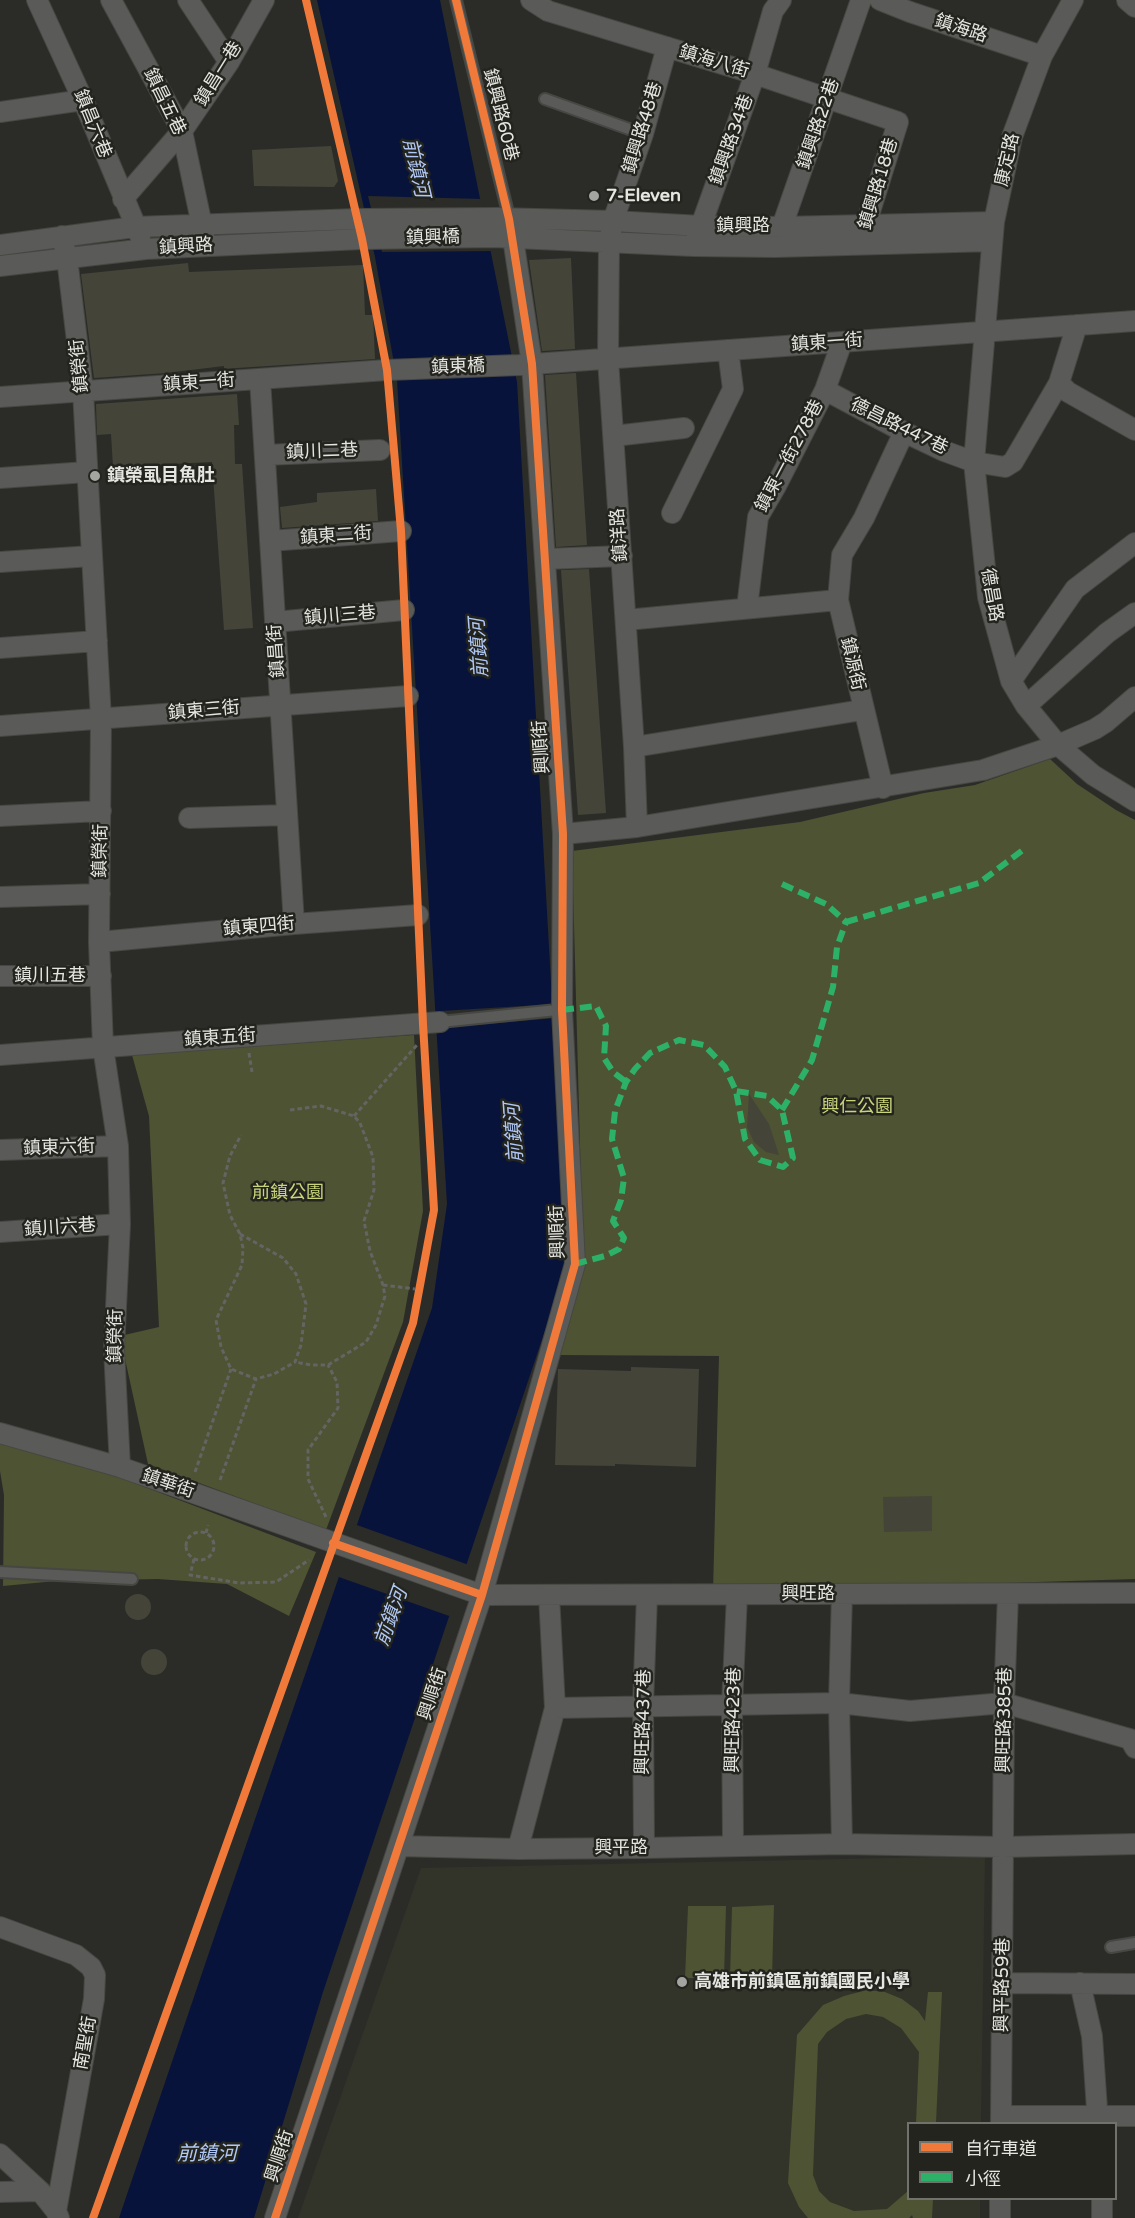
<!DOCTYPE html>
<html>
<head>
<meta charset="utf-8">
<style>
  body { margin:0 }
  #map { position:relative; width:1135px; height:2218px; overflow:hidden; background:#2b2c28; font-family:"Varela Round","Noto Sans TC",sans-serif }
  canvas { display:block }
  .legend { position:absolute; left:907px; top:2122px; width:210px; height:78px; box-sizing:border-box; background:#23241e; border:2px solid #71726c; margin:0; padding:8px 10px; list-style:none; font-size:18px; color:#e5e6e1 }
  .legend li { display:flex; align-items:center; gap:12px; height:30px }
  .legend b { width:30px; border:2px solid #71726c }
</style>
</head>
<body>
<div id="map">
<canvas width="1135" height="2218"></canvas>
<ul class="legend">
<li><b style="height:8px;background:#f17a3a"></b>自行車道</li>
<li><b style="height:8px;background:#2db169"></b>小徑</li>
</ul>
</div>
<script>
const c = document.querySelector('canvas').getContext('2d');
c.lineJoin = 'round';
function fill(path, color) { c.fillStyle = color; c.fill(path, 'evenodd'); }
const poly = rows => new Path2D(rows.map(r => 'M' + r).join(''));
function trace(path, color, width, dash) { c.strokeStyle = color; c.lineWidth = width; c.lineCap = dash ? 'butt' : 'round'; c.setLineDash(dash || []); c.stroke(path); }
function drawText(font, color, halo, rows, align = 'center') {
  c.font = font + ' "Varela Round","Noto Sans TC",sans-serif'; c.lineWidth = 5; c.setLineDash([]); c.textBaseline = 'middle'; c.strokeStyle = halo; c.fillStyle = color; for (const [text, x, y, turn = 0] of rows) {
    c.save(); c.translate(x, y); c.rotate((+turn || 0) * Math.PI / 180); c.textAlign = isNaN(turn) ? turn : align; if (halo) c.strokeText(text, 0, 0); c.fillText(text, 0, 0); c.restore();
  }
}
const built = poly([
  [985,1856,981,2123,908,2124,908,2198,980,2199,980,2218,298,2218,421,1868]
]);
const green = poly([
  [1050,759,1077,784,1116,810,1135,820,1135,1579,713,1592,719,1356,560,1355,583,1257,572,851,800,822,924,793,975,785],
  [414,1035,423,1211,403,1322,326,1530,148,1464,120,1336,159,1327,149,1116,132,1055],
  [0,1432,316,1552,289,1616,227,1584,158,1579,56,1581,3,1586,4,1495,0,1471],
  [774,1905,772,1977,730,1977,732,1907],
  [688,1906,726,1906,724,1978,685,1978],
  [867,1990,885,1992,902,1999,918,2011,925,2021,928,1992,942,1992,936,2123,916,2123,919,2052,901,2028,883,2017,866,2014,846,2019,827,2032,818,2044,813,2175,819,2191,830,2202,854,2211,887,2209,908,2191,908,2198,933,2199,932,2218,913,2218,912,2215,909,2218,808,2218,799,2207,788,2183,797,2035,823,2005,844,1996]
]);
const water = poly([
  [317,0,440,0,517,382,567,1265,323,1992,254,2218,119,2218,216,1932,432,1308,447,1204,397,380,375,257]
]);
const pier = poly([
  [368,196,483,199,494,251,382,252],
  [555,1004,556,1018,441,1028,441,1011],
  [354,1524,469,1565,452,1617,336,1576]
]);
const building = poly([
  [331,146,338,181,334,187,254,186,252,150],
  [571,258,575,349,542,351,529,260],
  [188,263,189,272,363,265,365,315,373,315,375,359,237,368,224,369,224,366,166,373,94,378,81,274],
  [576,373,587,545,556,547,545,375],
  [237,394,239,425,234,425,235,464,242,464,253,628,224,630,212,462,113,467,111,434,97,435,96,404],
  [376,489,378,521,282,528,280,507,317,502,317,493],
  [589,569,606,813,578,815,561,570],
  [749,1094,769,1124,779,1155,766,1152,754,1142,747,1127],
  [631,1367,699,1369,696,1467,615,1464,615,1466,555,1465,558,1369,631,1371],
  [932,1496,932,1531,884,1532,883,1497],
  '125 1607a13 13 0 1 1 26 0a13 13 0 1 1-26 0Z',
  '141 1662a13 13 0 1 1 26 0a13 13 0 1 1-26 0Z'
]);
const path = poly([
  [249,1053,252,1072],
  [290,1110,321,1106,354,1116,360,1123,373,1157,374,1190,364,1221,370,1251,383,1285,385,1296,376,1325,366,1342,328,1365,311,1365,295,1362],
  [354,1116,417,1045],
  [240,1234,283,1258,296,1274,306,1304,301,1345,295,1362,274,1374,256,1379,231,1369,221,1347,216,1320,242,1265,243,1248,240,1234,230,1215,223,1183,230,1156,241,1135],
  [383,1285,415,1289],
  [195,1472,231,1369],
  [220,1480,256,1379],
  [326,1517,308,1479,308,1450,338,1408,337,1382,328,1365],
  '186 1546a14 14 0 1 1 28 0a14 14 0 1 1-28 0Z',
  [206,1533,208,1525],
  [194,1559,190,1575,239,1583,276,1582,309,1560]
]);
const lane = poly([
  [456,0,510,221],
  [545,99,643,134],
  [440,1022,557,1010],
  [0,1572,132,1579],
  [1111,1947,1135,1943]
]);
const street = poly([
  [37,0,83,100,140,236],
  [111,0,182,131,204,235],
  [188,0,229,62],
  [531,0,548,11,755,74,898,122,862,237],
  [880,0,910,12,1042,56],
  [1073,0,1042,56,1012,137,994,222,974,462,988,597,1011,681,1026,706,1058,745,1093,775,1135,801],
  [1127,0,1135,7],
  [667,47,643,134,613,221,609,242,608,359,634,747,637,827,983,770,1058,745,1095,729,1106,722,1135,697],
  [0,112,83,100],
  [123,199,182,131,229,62,264,0],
  [62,236,67,258,83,391,101,719,99,942,103,1047,118,1146,120,1224,114,1349,120,1467],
  [697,237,755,74,773,11,781,0],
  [778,238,861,0],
  [0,245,135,227,357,219,497,218,613,221,701,226,783,227,994,222],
  [0,266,146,249,362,239,493,237,694,246,775,247,992,241],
  [1077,325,1059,383,1068,392,1135,430],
  [260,379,294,924],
  [825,390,904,432,944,451,974,462,1005,467,1013,462,1059,383],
  [0,397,387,370,519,365,1135,321],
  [614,436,684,428],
  [265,455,380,450],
  [0,478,87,472],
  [672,513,733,389,728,350],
  [270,541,401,531],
  [545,559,622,556],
  [0,562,92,556],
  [747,608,758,517,776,486,825,390,842,342],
  [626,620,838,600],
  [275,622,404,610],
  [0,648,97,641],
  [1011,681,1075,589,1135,543],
  [1026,706,1107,633,1135,613],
  [0,726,408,696],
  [634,747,862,710],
  [883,788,838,600,842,555,864,518,904,432],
  [0,816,101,811],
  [189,818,287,815],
  [563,834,637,827],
  [0,897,100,894],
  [99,942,294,924,418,915],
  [0,976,101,976],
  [0,1055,440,1022],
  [0,1150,118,1146],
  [0,1232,120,1224],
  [0,1433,120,1467,482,1595,1135,1593],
  [842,1594,839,1703,842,1844],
  [555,1708,839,1703,910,1711,1004,1703,1130,1739,1135,1748],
  [399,1846,518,1849,644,1848,842,1844,1003,1847,1135,1844],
  [733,1846,732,1705,737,1595],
  [644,1848,643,1706,647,1595],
  [518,1849,555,1708,549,1595],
  [0,1927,76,1955,91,1967,95,1975,94,1999,56,2211,59,2218],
  [1003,1983,1135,1984],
  [1080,1983,1092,2036,1098,2124],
  [1001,2116,1135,2116],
  [1001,2124,1004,1703,1008,1594],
  [0,2154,40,2191,56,2211],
  [0,2192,40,2191],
  [1102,2198,1102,2218],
  [275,2218,482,1595,575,1264,562,1010,563,834,532,364,513,238],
  [1000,2218,1000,2198]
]);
const quiet = poly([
  [782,884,826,904,846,922],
  [846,922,979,883,1023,850],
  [562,1010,596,1006,606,1026,604,1058,613,1072,626,1082],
  [782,1110,812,1060,833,987,837,947,846,922],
  [575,1264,605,1256,619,1249,624,1238,613,1221,621,1200,624,1178,612,1139,615,1111,626,1082,635,1069,650,1053,679,1040,704,1045,725,1067,736,1091,745,1139,760,1160,783,1167,793,1158,782,1110,767,1096,736,1091]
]);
const cycleway = poly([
  [333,1543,482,1595],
  [93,2218,413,1323,434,1210,423,1024,401,531,387,370,362,239,306,0],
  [275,2218,482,1595,575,1264,562,1010,563,834,532,364,509,219,456,0]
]);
const markers = [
  [594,196,6,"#a4a5a0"],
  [95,476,6,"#a4a5a0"],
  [682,1982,6,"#a4a5a0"]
];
const streetNames = [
  ["鎮海路",961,29,18],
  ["鎮海八街",714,62,17],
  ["鎮昌一巷",219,74,-58],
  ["鎮昌五巷",164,102,64],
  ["鎮興路60巷",500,115,76],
  ["鎮昌六巷",92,124,68],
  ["鎮興路22巷",819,124,-71],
  ["鎮興路48巷",643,128,-73],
  ["鎮興路34巷",732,140,-70],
  ["康定路",1008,160,-77],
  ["鎮興路18巷",879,184,-73],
  ["鎮興路",743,226],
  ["鎮興橋",433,238,-1],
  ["鎮興路",186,247,-3],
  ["鎮東一街",827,343,-4],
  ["鎮榮街",80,366,-96],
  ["鎮東橋",458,367,-2],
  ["鎮東一街",199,383,-4],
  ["德昌路447巷",899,427,26],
  ["鎮川二巷",322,452,-2],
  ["鎮東一街278巷",790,456,-62],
  ["鎮洋路",620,535,-94],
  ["鎮東二街",336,536,-4],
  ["德昌路",991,595,80],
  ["鎮川三巷",340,616,-5],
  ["鎮昌街",277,651,-94],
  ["鎮源街",852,664,77],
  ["鎮東三街",204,711,-5],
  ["興順街",542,747,-94],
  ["鎮榮街",101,851,-89],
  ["鎮東四街",259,927,-5],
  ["鎮川五巷",50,976],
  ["鎮東五街",220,1038,-4],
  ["鎮東六街",59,1148,-2],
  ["鎮川六巷",60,1228,-4],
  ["興順街",558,1232,-92],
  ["鎮榮街",116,1336,-89],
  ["鎮華街",168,1484,19],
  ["興旺路",808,1594],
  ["興順街",433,1694,-72],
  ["興旺路423巷",734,1720,-89],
  ["興旺路385巷",1005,1720,-89],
  ["興旺路437巷",644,1722,-89],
  ["興平路",621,1848],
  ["興平路59巷",1003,1985,-89],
  ["南聖街",86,2043,-80],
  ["興順街",280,2156,-72]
];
const poiNames = [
  ["7-Eleven",606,196],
  ["鎮榮虱目魚肚",107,476],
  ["高雄市前鎮區前鎮國民小學",694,1982]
];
const parkNames = [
  ["興仁公園",857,1107],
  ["前鎮公園",288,1193]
];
const waterNames = [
  ["前鎮河",415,168,77],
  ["前鎮河",480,648,-94],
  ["前鎮河",515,1133,-94],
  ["前鎮河",392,1617,-70],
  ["前鎮河",207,2155]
];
fill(built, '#323429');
fill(green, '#4e5333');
fill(water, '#07133b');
fill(pier, '#2b2c28');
fill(building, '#444538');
trace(lane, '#464743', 14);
trace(street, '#464743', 22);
trace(path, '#646562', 3, [4.5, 3]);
trace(lane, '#5a5b58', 10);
trace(street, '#5a5b58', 20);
trace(quiet, '#2db169', 6, [12, 6]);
trace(cycleway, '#f17a3a', 8);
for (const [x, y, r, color] of markers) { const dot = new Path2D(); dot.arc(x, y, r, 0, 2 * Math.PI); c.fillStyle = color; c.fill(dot); trace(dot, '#23241e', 2); }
drawText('18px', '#e5e6e1', '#23241e', streetNames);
drawText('bold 18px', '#e5e6e1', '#23241e', poiNames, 'left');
drawText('18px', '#cad57a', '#23241e', parkNames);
drawText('italic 20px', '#b1c8f6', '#23241e', waterNames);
</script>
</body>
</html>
